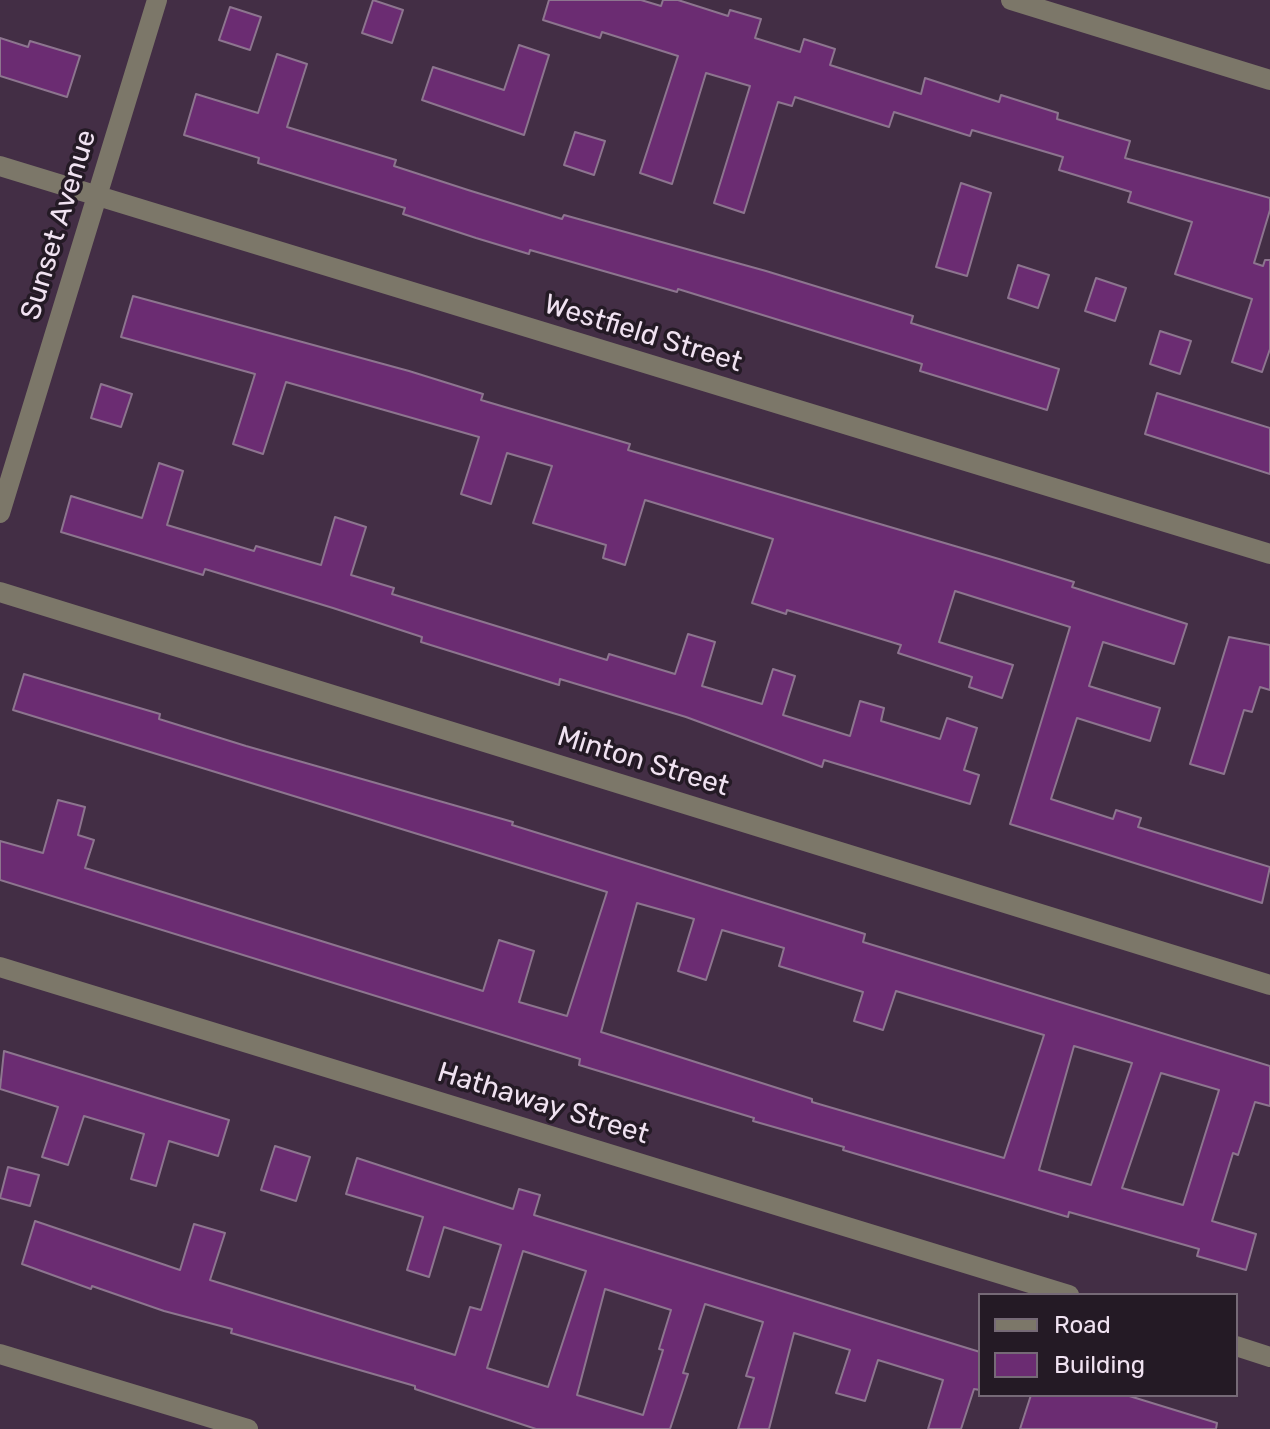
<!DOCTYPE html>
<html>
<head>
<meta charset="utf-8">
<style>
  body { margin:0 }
  #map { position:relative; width:1270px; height:1429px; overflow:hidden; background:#432e45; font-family:Rubik,sans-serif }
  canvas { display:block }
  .legend { position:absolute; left:978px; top:1293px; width:260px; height:104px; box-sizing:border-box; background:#241a25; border:2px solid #766a77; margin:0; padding:10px 14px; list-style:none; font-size:24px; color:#f0e2f1 }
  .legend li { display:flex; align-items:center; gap:16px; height:40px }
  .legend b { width:40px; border:2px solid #766a77 }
</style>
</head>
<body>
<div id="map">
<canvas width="1270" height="1429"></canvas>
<ul class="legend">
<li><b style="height:10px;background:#7c7769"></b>Road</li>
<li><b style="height:22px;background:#6b2c72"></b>Building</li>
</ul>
</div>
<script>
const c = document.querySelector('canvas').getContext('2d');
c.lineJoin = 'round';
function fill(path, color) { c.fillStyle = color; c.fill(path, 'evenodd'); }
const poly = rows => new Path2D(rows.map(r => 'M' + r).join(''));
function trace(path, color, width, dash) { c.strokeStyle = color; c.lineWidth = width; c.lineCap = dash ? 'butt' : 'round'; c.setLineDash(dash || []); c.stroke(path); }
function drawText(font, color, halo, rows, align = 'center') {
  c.font = font + ' Rubik,sans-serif'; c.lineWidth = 7; c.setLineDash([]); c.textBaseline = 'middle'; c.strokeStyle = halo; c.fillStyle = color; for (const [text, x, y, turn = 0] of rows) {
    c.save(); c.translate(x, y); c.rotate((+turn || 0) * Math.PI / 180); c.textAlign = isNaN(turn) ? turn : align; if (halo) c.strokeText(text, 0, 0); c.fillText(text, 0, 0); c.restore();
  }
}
const building = poly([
  [373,0,403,10,392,43,362,33,373,0],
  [549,0,641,0,661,6,663,0,678,0,728,16,730,10,761,19,755,38,800,52,804,39,835,49,830,65,921,94,925,78,999,102,1001,95,1058,113,1057,119,1130,141,1125,158,1270,198,1270,210,1254,263,1263,266,1265,260,1270,260,1270,349,1262,372,1232,362,1252,299,1175,274,1192,222,1128,202,1131,192,1059,170,1063,157,972,130,970,136,894,112,889,127,795,97,792,106,778,102,744,213,714,203,750,86,706,73,672,184,640,173,678,56,602,32,600,38,543,20,549,0],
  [230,7,261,17,250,50,219,40,230,7],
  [0,38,28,47,30,41,80,56,67,97,0,76,0,38],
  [519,45,549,55,524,135,422,100,433,67,504,90,519,45],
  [277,54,307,64,287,127,396,160,394,166,468,190,562,219,564,215,766,271,913,316,911,323,1059,369,1047,410,920,371,922,364,678,289,677,292,530,250,529,254,476,238,403,214,405,208,258,163,259,158,184,135,196,94,258,113,277,54],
  [575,132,605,141,594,175,564,165,575,132],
  [961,183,991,193,967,276,936,267,961,183],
  [1018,265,1049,275,1038,308,1008,298,1018,265],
  [1096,278,1126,288,1115,321,1085,311,1096,278],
  [133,296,409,371,483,394,481,400,630,444,628,450,999,559,1074,582,1072,587,1187,624,1174,664,1103,642,1089,686,1160,708,1150,741,1077,718,1051,799,1113,819,1116,810,1141,818,1138,827,1270,867,1262,903,1010,824,1070,627,955,591,939,642,1013,665,1002,698,969,687,972,677,898,653,901,645,787,610,786,614,752,603,773,539,645,500,625,565,603,558,606,545,533,523,552,466,507,453,491,504,461,494,479,437,286,382,263,454,233,444,255,374,121,337,133,296],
  [1160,331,1191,341,1180,374,1150,364,1160,331],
  [101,384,132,394,121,427,91,418,101,384],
  [1157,393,1270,428,1270,474,1145,434,1157,393],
  [159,463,183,471,167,525,254,551,256,546,321,565,335,517,366,527,351,575,394,588,392,594,607,660,609,654,675,674,688,634,715,642,702,686,762,704,773,669,795,676,783,715,850,736,860,701,884,708,881,721,940,739,947,718,977,728,964,770,979,775,970,804,824,760,822,767,686,717,560,679,559,685,421,642,422,637,333,608,205,569,203,575,61,532,71,496,142,518,159,463],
  [1229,637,1270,645,1270,690,1260,687,1252,712,1244,710,1224,774,1190,764,1229,637],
  [24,674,160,714,159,719,246,746,513,822,512,825,865,934,863,942,1270,1066,1270,1106,1255,1102,1238,1155,1233,1153,1212,1221,1256,1234,1246,1270,1197,1256,1199,1249,1069,1212,1068,1217,843,1150,844,1147,753,1121,754,1118,579,1065,580,1059,0,880,0,841,43,853,58,800,85,807,78,835,94,840,85,868,483,991,499,940,534,951,519,1002,567,1016,607,892,13,710,24,674],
  [637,903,694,919,678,971,706,980,722,930,784,948,779,966,863,992,854,1021,883,1030,896,991,1044,1035,1004,1158,812,1102,812,1099,601,1032,637,903],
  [1074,1046,1132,1063,1091,1185,1039,1170,1074,1046],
  [1161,1073,1219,1090,1183,1205,1122,1188,1161,1073],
  [4,1051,229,1120,218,1156,169,1141,156,1186,131,1179,144,1134,84,1116,68,1165,42,1157,58,1107,0,1089,4,1051],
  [275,1146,310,1157,296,1201,261,1190,275,1146],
  [357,1158,513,1209,519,1189,540,1195,534,1215,980,1352,980,1390,974,1389,961,1429,928,1429,943,1380,878,1360,865,1401,836,1393,850,1350,794,1333,769,1429,738,1429,754,1378,746,1376,763,1322,705,1304,683,1373,688,1374,670,1429,536,1429,415,1389,415,1386,231,1333,232,1329,164,1311,92,1286,91,1289,22,1264,35,1221,180,1270,194,1224,225,1233,210,1280,455,1355,470,1307,481,1310,501,1245,444,1227,429,1277,407,1270,423,1217,346,1194,357,1158],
  [523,1251,586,1271,548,1387,487,1368,523,1251],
  [605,1289,671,1310,659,1349,663,1350,643,1415,577,1395,605,1289],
  [8,1167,39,1175,30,1206,0,1198,8,1167],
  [1031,1395,1126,1395,1217,1423,1216,1429,1020,1429,1031,1395]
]);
const minor = poly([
  [1011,0,1270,80],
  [0,166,1270,554],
  [0,513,157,0],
  [0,592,1270,985],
  [0,967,1069,1295],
  [1236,1346,1270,1357],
  [0,1354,248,1429]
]);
const streetNames = [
  ["Sunset Avenue",59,225,-73],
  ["Westfield Street",643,334,17],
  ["Minton Street",643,762,17],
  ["Hathaway Street",543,1104,17]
];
fill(building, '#6b2c72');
trace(building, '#8d758f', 2);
trace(minor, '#7c7769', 20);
drawText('28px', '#f0e2f1', '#241a25', streetNames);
</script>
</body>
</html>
